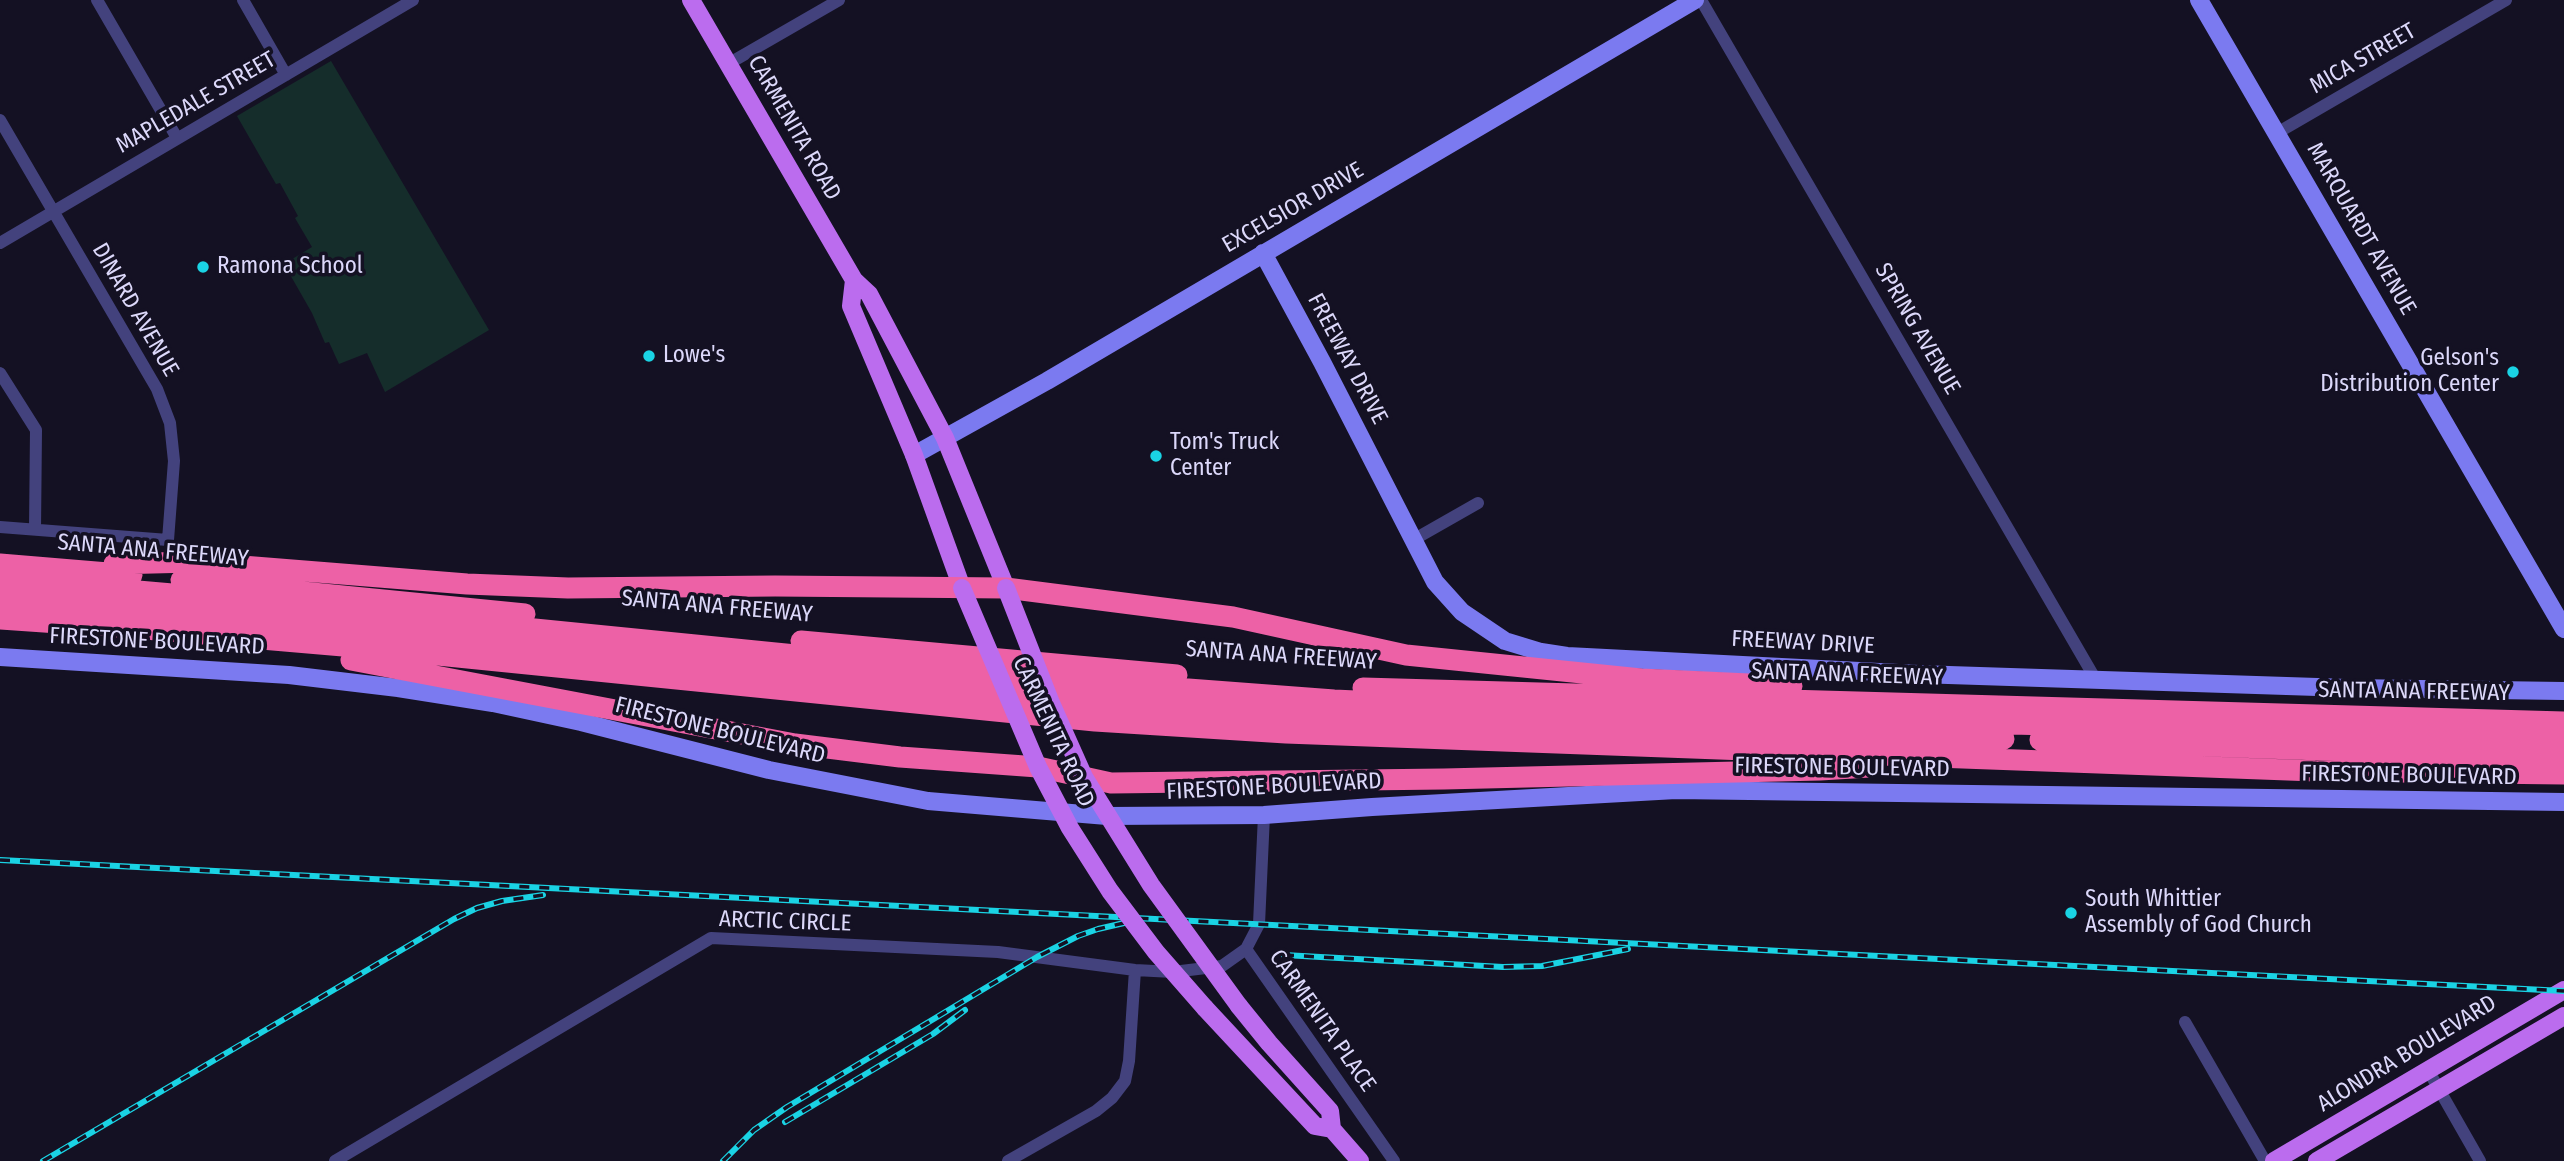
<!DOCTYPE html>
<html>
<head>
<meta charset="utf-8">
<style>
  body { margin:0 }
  canvas { display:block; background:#141123 }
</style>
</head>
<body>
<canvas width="2564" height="1161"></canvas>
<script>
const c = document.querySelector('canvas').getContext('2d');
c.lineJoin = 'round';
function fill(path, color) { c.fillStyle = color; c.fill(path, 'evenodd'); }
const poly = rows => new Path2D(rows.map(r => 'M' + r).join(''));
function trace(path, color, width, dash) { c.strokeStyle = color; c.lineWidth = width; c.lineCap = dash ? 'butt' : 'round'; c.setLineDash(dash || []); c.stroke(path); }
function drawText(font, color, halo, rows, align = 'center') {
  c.font = font + ' "Fira Sans Condensed",sans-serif'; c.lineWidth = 7; c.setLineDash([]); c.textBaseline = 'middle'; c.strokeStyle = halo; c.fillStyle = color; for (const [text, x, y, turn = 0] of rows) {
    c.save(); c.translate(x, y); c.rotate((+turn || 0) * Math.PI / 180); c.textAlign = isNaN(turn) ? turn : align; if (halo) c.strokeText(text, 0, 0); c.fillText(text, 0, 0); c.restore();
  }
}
const green = poly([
  [331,61,489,330,385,392,367,353,339,364,329,342,325,343,312,313,284,264,312,247,295,218,298,216,280,183,276,184,237,116]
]);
const street = poly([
  [97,0,177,138],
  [243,0,286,75],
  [1701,0,2096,680],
  [728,64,839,0],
  [0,120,157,389,170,423,174,461,168,540,0,527],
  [2277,133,2506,0],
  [0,243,413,0],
  [0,373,36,430,35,529],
  [1413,540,1478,503],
  [1246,949,1394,1161],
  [2185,1022,2265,1161],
  [2428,1070,2480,1161],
  [335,1161,711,938,998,952,1135,970,1173,972,1222,966,1246,949,1259,924,1264,815],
  [1008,1161,1096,1111,1112,1098,1125,1081,1129,1061,1135,970]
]);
const secondary = poly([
  [2199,0,2564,629],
  [1263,253,1322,362,1435,582,1462,612,1505,641,1541,652,1567,656,1918,674,2348,688,2564,691],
  [914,455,1047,381,1695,0],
  [0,657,289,675,398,688,493,703,581,722,769,770,928,801,1107,816,1264,815,1372,807,1676,790,2564,802]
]);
const primary = poly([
  [691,0,854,280,869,294,945,438,1006,588],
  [854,280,851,306,914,455,962,588],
  [1239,1006,1269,1043,1330,1111,1332,1129,1360,1161],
  [1205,1008,1315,1126,1332,1129],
  [2274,1161,2564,990],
  [2317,1161,2564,1016]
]);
const highway = poly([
  [0,564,132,575],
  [114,564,192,562,467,584,568,588,775,586,1006,588,1233,617,1406,655,1641,679,1792,686],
  [0,579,264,602,976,673,1334,700,1657,715,2564,738],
  [181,580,525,614],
  [0,599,313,624,988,694,1265,715,1442,725,2004,739],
  [0,619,145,629,378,649,1095,721,1286,733,2315,771,2564,774],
  [801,641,1177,675],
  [351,660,795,744,900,757,1038,767,1111,783,1444,779,1820,770,1869,767],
  [1363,688,2564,722],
  [2040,740,2321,750,2564,754]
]);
const rail = poly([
  [0,860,2564,991],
  [1284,955,1503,967,1542,966,1628,949],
  [785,1122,933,1034,965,1010],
  [43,1161,454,919,477,908,502,901,543,895],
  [723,1161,754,1130,787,1107,1037,957,1078,936,1098,929,1124,923]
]);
const primaryBridge = poly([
  [962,588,1038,767,1070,828,1110,891,1156,952,1205,1008],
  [1006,588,1051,703,1084,777,1151,885,1239,1006]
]);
const markers = [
  [203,267,7,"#1ad3e4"],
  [649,356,7,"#1ad3e4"],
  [2513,372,7,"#1ad3e4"],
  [1156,456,7,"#1ad3e4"],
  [2071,913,7,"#1ad3e4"]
];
const streetNames = [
  ["MICA STREET",2363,59,-30],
  ["MAPLEDALE STREET",196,103,-30],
  ["CARMENITA ROAD",794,128,60],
  ["EXCELSIOR DRIVE",1293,208,-30],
  ["MARQUARDT AVENUE",2361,229,60],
  ["DINARD AVENUE",135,310,60],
  ["SPRING AVENUE",1917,329,60],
  ["FREEWAY DRIVE",1347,359,62],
  ["SANTA ANA FREEWAY",153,551,5],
  ["SANTA ANA FREEWAY",717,607,5],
  ["FIRESTONE BOULEVARD",157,642,3],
  ["FREEWAY DRIVE",1803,643,3],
  ["SANTA ANA FREEWAY",1281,656,4],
  ["SANTA ANA FREEWAY",1847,675,2],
  ["SANTA ANA FREEWAY",2414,692,1],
  ["FIRESTONE BOULEVARD",720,731,14],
  ["CARMENITA ROAD",1053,732,65],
  ["FIRESTONE BOULEVARD",1842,768,1],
  ["FIRESTONE BOULEVARD",2409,776,1],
  ["FIRESTONE BOULEVARD",1274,787,-3],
  ["ARCTIC CIRCLE",785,922,2],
  ["CARMENITA PLACE",1322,1021,55],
  ["ALONDRA BOULEVARD",2407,1054,-31]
];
const poiNames = [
  ["Ramona School",217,267],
  ["Lowe's",663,356],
  ["Gelson's",2499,359,"right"],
  ["Distribution Center",2499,385,"right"],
  ["Tom's Truck",1170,443],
  ["Center",1170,469],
  ["South Whittier",2085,900],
  ["Assembly of God Church",2085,926]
];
fill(green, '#152d2b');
trace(street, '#43427d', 12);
trace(secondary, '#7b7af0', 18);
trace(primary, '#bb6cee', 18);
trace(highway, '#ed61a6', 21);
trace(rail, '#1ad3e4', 6);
trace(rail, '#141123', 3.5, [10]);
trace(primaryBridge, '#bb6cee', 18);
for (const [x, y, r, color] of markers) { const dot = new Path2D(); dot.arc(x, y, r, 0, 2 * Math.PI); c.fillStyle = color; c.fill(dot); trace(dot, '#141123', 2.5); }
drawText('23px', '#dcd8fa', '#141123', streetNames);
drawText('23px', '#dcd8fa', '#141123', poiNames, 'left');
</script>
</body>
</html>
